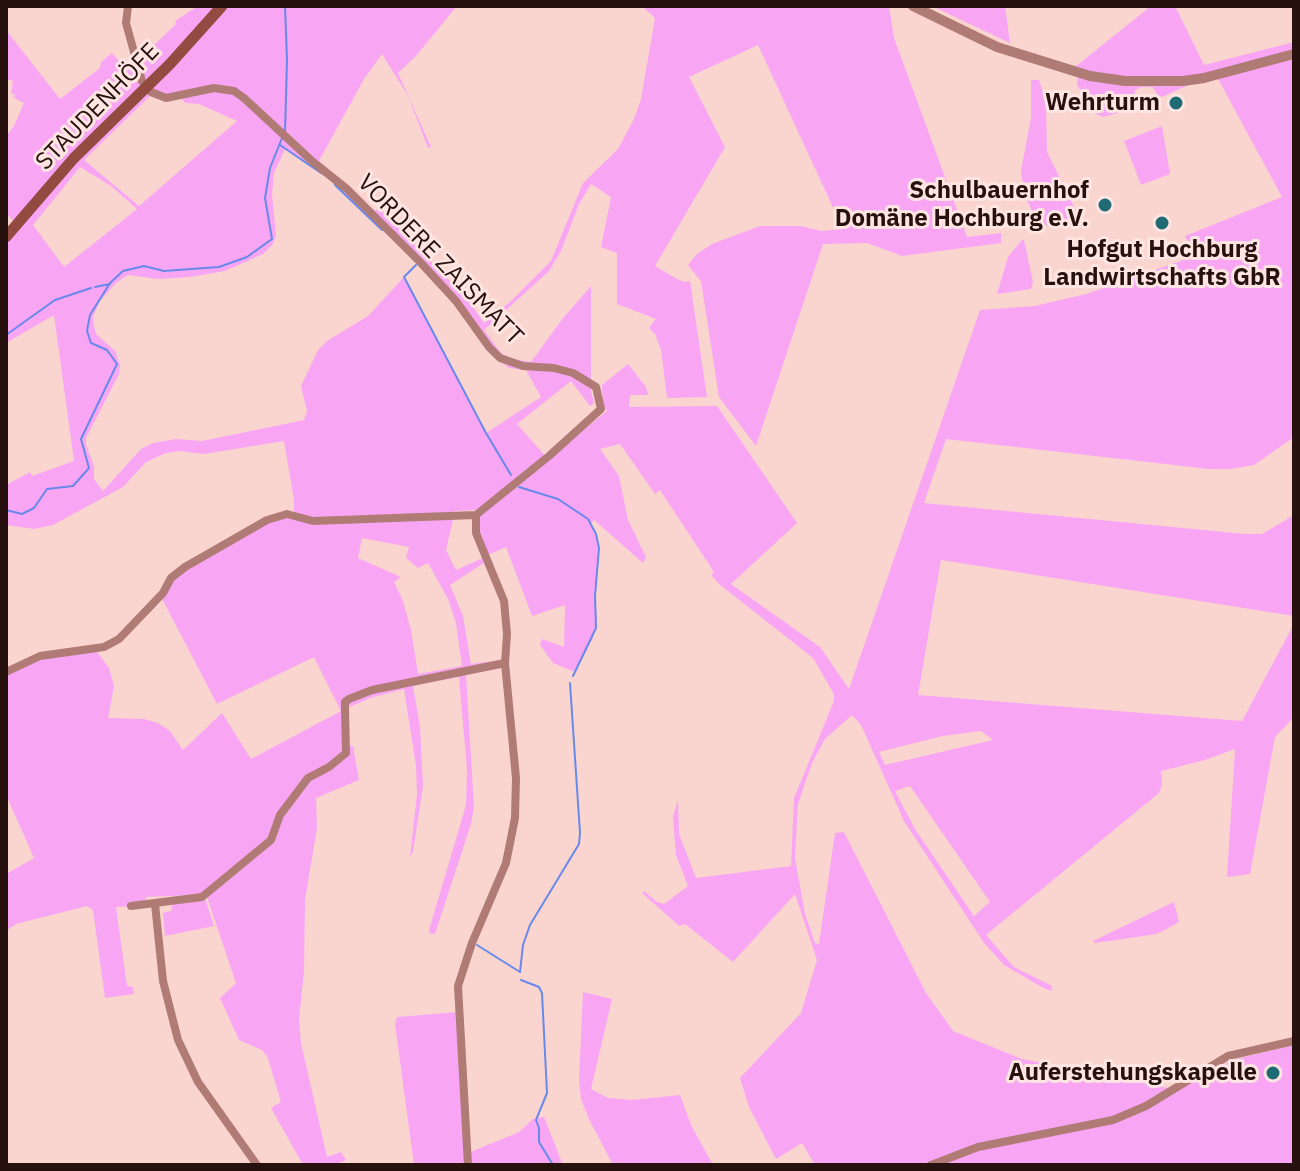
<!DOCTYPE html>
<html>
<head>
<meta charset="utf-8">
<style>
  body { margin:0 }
  #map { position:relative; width:1300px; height:1171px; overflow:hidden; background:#fad5cf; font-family:"IBM Plex Sans",sans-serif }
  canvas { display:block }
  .frame { position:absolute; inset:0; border:8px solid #26110f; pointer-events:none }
</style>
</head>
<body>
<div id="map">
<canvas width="1300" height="1171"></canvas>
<div class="frame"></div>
</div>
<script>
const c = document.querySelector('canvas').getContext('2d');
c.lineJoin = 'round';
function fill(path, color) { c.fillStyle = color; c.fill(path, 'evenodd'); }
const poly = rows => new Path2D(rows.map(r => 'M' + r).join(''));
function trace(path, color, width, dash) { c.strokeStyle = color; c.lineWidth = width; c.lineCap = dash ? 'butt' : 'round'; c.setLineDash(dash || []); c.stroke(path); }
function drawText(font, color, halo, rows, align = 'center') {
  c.font = font + ' "IBM Plex Sans",sans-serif'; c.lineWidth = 6; c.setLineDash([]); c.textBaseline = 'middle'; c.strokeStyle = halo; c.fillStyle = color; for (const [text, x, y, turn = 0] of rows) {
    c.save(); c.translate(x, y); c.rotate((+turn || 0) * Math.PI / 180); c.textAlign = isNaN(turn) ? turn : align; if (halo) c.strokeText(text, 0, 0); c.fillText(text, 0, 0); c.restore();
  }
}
const green = poly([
  [198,6,457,6,416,56,398,73,431,147,428,148,408,96,382,54,364,79,319,161,375,211,379,207,468,300,484,323,511,301,551,261,583,183,618,149,634,119,641,99,655,18,642,6,889,6,894,38,967,237,1001,233,1001,243,902,256,867,243,823,244,756,446,719,397,701,281,688,265,697,254,712,244,760,226,800,226,822,231,843,229,758,45,689,77,725,147,655,266,677,279,685,282,690,281,707,397,667,398,661,350,655,334,649,328,656,319,617,304,617,253,601,247,611,197,591,184,579,204,561,251,549,271,484,330,501,353,511,359,531,362,563,318,591,286,591,390,594,403,590,406,571,381,517,424,548,459,607,411,603,405,602,385,628,364,646,387,648,395,630,395,629,407,717,406,797,523,731,584,820,647,849,689,980,310,1035,306,1086,294,1195,256,1185,236,1282,197,1217,77,1197,81,1162,97,1157,95,1153,87,1141,87,1134,91,1140,104,1138,107,1103,117,1091,111,1087,104,1077,84,1078,77,995,49,951,30,907,6,917,6,961,28,1034,56,1034,53,1075,67,1151,6,1175,6,1204,65,1294,42,1294,437,1254,465,1231,469,1209,469,946,439,924,503,1245,534,1262,534,1294,515,1294,616,941,560,918,695,1242,721,1294,624,1294,717,1275,737,1250,874,1227,877,1235,749,1205,760,1161,771,1162,785,1159,793,986,935,1014,967,1052,986,1051,991,1040,986,1004,965,984,943,904,821,861,725,852,715,825,739,812,763,798,804,795,858,805,914,815,943,819,944,835,833,844,832,926,993,953,1031,1022,1059,1178,1090,1232,1060,1294,1045,1294,1165,815,1165,802,1143,776,1159,749,1107,740,1078,801,1013,817,960,795,894,733,962,685,924,679,926,642,893,644,891,657,902,664,904,688,886,676,855,673,817,678,799,679,834,696,878,791,866,794,798,834,701,834,694,813,658,719,584,711,575,714,572,660,490,655,494,620,444,600,449,619,476,628,520,646,557,643,563,594,520,591,523,599,548,595,596,597,621,593,638,575,672,553,663,540,645,542,639,564,647,565,605,532,616,506,547,488,555,479,532,476,510,455,511,446,550,456,570,483,558,484,563,450,585,463,616,471,664,502,660,502,668,466,675,474,807,471,824,435,934,429,933,429,930,466,805,467,770,459,677,413,686,420,727,423,786,413,852,410,857,417,794,416,766,404,689,370,698,347,708,348,745,353,746,359,780,316,798,317,828,305,900,304,971,299,1020,301,1043,327,1157,341,1152,346,1160,335,1165,303,1165,271,1108,281,1102,268,1058,262,1050,239,1040,220,998,236,983,205,891,197,895,146,897,145,906,116,907,127,986,133,987,134,994,105,998,93,910,87,906,16,924,6,931,6,874,34,858,6,795,6,670,15,664,94,648,109,668,114,686,108,718,144,719,158,723,170,731,183,750,222,713,251,759,341,711,314,657,217,704,159,593,167,581,288,512,294,512,294,500,284,441,204,454,178,451,166,453,146,462,123,487,53,525,34,529,6,525,6,485,30,472,32,476,74,461,54,315,6,343,6,231,14,222,6,213,6,136,14,126,24,103,14,98,15,95,11,93,13,81,6,79,6,30,60,99,100,68,101,62,112,53,127,71,176,24,175,21],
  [150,96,158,99,181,98,185,103,199,104,237,121,139,206,84,160],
  [285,149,330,180,420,266,460,309,487,351,509,368,526,370,541,397,486,433,404,277,368,316,327,341,318,350,301,386,307,411,304,420,202,441,176,439,153,443,141,449,103,491,94,479,94,466,86,445,86,438,119,374,120,365,115,351,96,334,94,326,93,317,100,301,116,283,128,275,157,279,190,277,225,271,263,254,273,244,276,235,272,195,274,173],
  [80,167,111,186,137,209,64,267,33,225],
  [362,538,409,547,406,558,418,568,428,563,448,599,456,623,462,666,418,674,411,630,403,601,394,582,401,577,358,558],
  [981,731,993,740,885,765,879,752,943,736],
  [910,786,990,902,974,916,915,829,895,791],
  [932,6,1005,6,1010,43],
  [1031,80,1039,80,1046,101,1047,152,1079,217,1075,221,1039,227,1024,193,1021,171,1031,118],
  [1162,126,1170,174,1141,185,1124,141],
  [1022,240,1024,240,1033,282,1031,289,997,294,1008,257],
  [205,898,214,926,165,936,163,913,171,911,172,905],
  [1174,902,1179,922,1157,934,1095,943,1093,941],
  [583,992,612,999,591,1089,608,1098,631,1100,680,1095,691,1125,713,1165,613,1165,589,1119,581,1099,579,1081],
  [458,1012,468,1153,519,1132,533,1119,544,1117,563,1165,414,1165,395,1024,397,1017]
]);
const stream = poly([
  [285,6,287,60,285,132],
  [280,145,321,173],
  [335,185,382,230],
  [416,265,404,277,486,433,511,475],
  [95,287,110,284],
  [6,335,55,300,91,288],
  [519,487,558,499,588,519,596,534,599,548,595,596,596,628,573,676],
  [6,510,22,514,34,508,47,489,73,486,89,468,81,439,117,364,107,350,91,343,87,331,90,315,110,283,123,271,144,266,164,271,219,267,247,257,272,239,265,198,270,168,282,138],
  [477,945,520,972,523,945,530,925,579,844,580,833,570,683],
  [521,980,539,987,542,993,547,1093,536,1120,539,1128,539,1142,553,1165]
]);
const minor = poly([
  [128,6,126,23,142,81,151,92,166,98,214,88,234,91,244,98,313,162,347,189,421,263,456,301,489,347,500,358,523,366,554,368,573,373,596,387,601,409,549,456,476,515],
  [6,672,40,656,104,647,119,639,163,593,171,578,185,567,267,520,287,514,313,521,476,515],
  [155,904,163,981,178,1040,198,1082,257,1165],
  [131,906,202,897,271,840,280,815,308,778,329,767,346,753,345,708,345,702,349,699,372,690,505,663],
  [468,1165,458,986,472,943,506,863,515,818,516,778,505,663,507,634,504,601,476,533,476,515],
  [931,1165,978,1147,1113,1120,1146,1106,1228,1056,1294,1041]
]);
const tertiary = poly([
  [913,6,997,47,1090,76,1125,81,1183,81,1204,78,1294,54]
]);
const secondary = poly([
  [6,237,74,158,170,64,222,6]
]);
const markers = [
  [1176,103,8,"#206a74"],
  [1105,205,8,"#206a74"],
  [1162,223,8,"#206a74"],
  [1273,1073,8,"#206a74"]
];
const poiNames = [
  ["Wehrturm",1160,103],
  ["Schulbauernhof",1089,191],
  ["Domäne Hochburg e.V.",1089,219],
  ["Hofgut Hochburg",1162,250,"center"],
  ["Landwirtschafts GbR",1162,278,"center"],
  ["Auferstehungskapelle",1257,1073]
];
const streetNames = [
  ["STAUDENHÖFE",98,107,-46],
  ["VORDERE ZAISMATT",440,260,46]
];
fill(green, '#f8a6f4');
trace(stream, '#6989ea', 2);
trace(minor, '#af7b74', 8);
trace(tertiary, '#af7b74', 10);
trace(secondary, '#934a41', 11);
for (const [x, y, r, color] of markers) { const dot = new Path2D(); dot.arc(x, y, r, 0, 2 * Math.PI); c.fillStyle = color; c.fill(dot); trace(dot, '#ffe5e2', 3); }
drawText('bold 24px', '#26110f', '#ffe5e2', poiNames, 'right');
drawText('24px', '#26110f', '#ffe5e2', streetNames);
</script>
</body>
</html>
